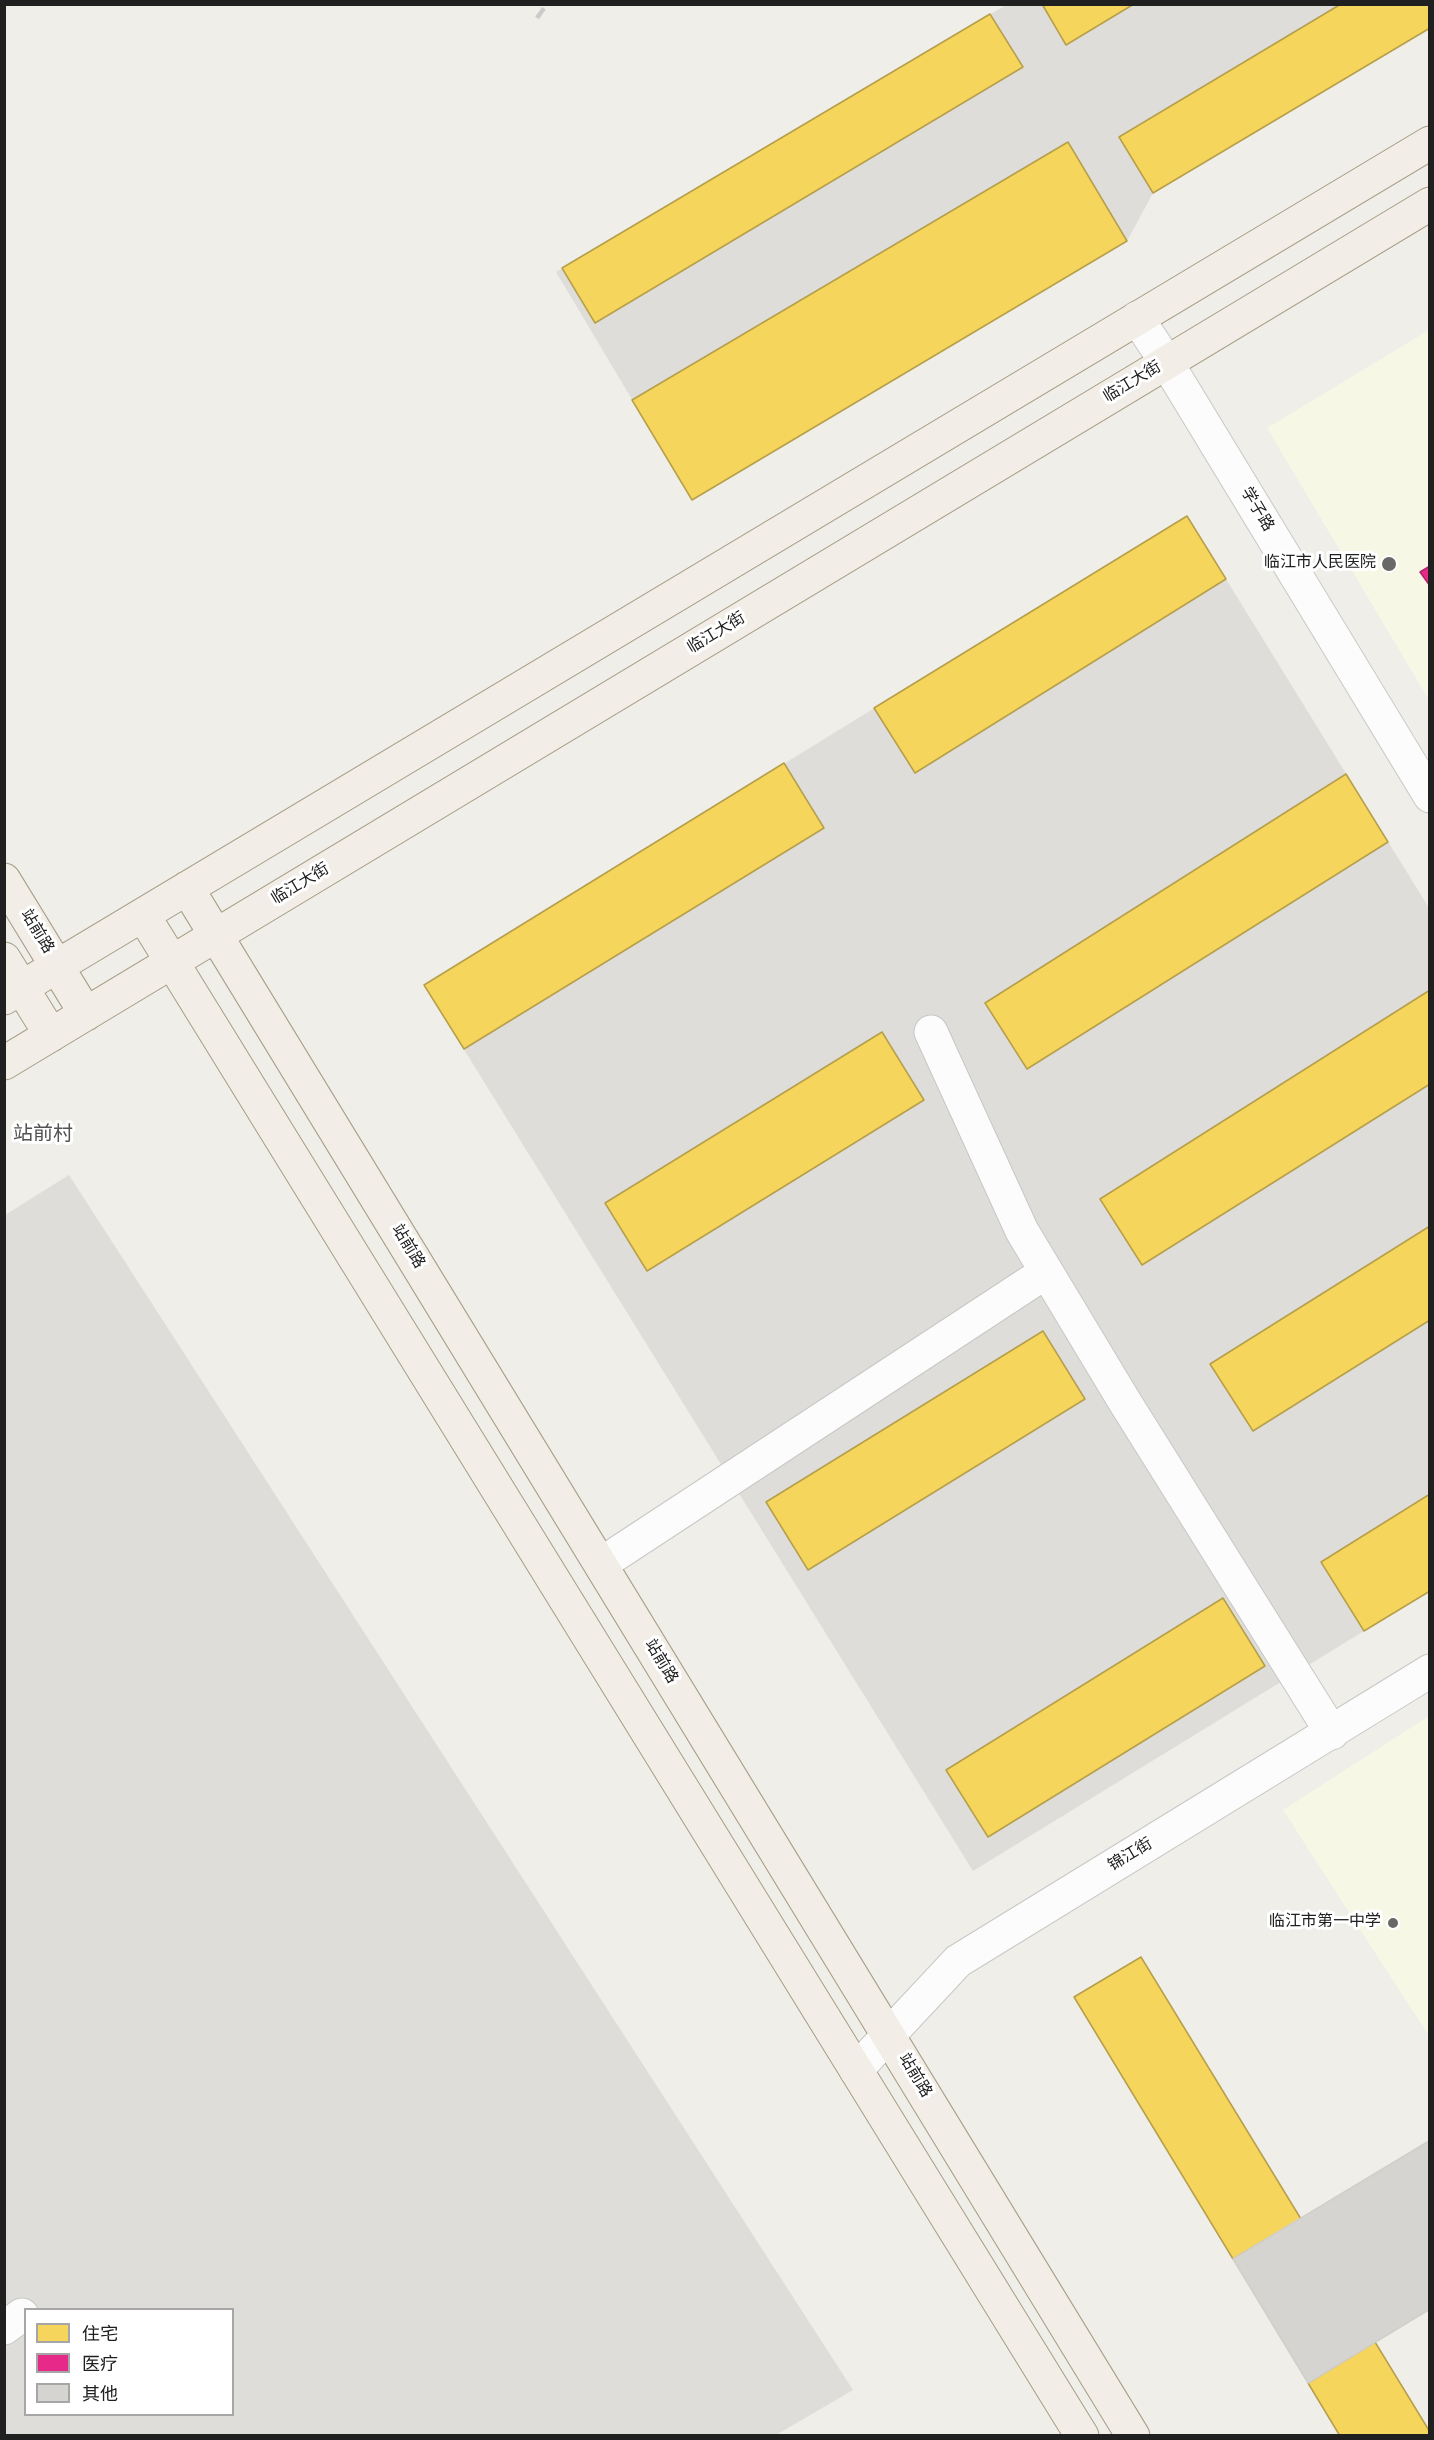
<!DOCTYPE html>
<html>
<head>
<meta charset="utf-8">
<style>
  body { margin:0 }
  #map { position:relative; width:1434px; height:2440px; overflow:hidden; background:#efeee9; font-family:Overpass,"Noto Sans SC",sans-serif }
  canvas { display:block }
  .frame { position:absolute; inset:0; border:6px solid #202020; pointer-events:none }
  .legend { position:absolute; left:24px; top:2308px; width:210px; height:108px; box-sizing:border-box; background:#fff; border:2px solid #a6a6a6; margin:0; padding:8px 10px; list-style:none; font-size:18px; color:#202020 }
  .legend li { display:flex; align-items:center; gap:12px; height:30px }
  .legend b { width:30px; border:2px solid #a6a6a6 }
</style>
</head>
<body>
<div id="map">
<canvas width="1434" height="2440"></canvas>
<div class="frame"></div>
<ul class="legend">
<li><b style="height:16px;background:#f6d55c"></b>住宅</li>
<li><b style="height:16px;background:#e7298a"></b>医疗</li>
<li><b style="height:16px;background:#d5d4d0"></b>其他</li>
</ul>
</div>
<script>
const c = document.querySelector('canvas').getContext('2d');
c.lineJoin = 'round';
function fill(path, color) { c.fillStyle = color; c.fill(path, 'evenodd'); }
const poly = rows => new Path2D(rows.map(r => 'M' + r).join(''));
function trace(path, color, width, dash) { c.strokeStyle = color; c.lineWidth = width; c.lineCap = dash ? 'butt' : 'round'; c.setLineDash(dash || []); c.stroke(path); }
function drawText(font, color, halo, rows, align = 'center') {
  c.font = font + ' Overpass,"Noto Sans SC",sans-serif'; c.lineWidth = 6; c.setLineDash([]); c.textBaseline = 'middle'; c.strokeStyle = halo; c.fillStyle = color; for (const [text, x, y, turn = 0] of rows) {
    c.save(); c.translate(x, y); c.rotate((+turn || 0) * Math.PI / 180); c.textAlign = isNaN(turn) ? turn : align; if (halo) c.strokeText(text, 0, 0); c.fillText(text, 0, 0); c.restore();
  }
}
const residential = poly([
  [1006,5,1429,5,1429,28,1153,193,1127,241,692,500,556,272],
  [1187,516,1429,908,1429,1591,973,1871,424,985],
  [69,1175,853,2390,776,2435,5,2436,5,1215],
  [26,2310,232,2310,232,2414,26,2414]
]);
const education = poly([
  [1429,330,1429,700,1267,428],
  [1429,1716,1429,2036,1283,1810]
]);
const homes = poly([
  [1042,4,1134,4,1066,45,1042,4],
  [1341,4,1430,4,1430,28,1153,193,1119,137,1341,4],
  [990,14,1023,67,595,323,562,268,990,14],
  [1068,142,1127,241,692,500,632,400,1068,142],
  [1187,516,1226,579,915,773,874,708,1187,516],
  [784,763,824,828,464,1049,424,985,784,763],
  [1346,774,1388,842,1027,1069,985,1003,1346,774],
  [1430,990,1430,1084,1142,1265,1100,1199,1430,990],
  [882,1032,924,1100,647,1271,605,1203,882,1032],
  [1430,1226,1430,1320,1253,1431,1210,1364,1430,1226],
  [1043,1331,1085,1399,808,1570,766,1502,1043,1331],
  [1430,1494,1430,1591,1364,1631,1321,1562,1430,1494],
  [1223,1598,1265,1666,988,1837,946,1770,1223,1598],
  [1141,1957,1301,2219,1233,2259,1074,1997,1141,1957],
  [1375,2342,1430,2432,1430,2436,1340,2436,1308,2383,1375,2342]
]);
const health = poly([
  [1430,566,1430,586,1420,572,1430,566]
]);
const building = poly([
  [1429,2141,1430,2309,1308,2383,1233,2259,1429,2141]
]);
const minor = poly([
  [1137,318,1167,363,1430,796],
  [931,1032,1022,1231,1123,1399,1332,1733],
  [601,1564,1046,1272],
  [856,2070,958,1961,1430,1671],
  [4,2328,22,2315]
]);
const major = poly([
  [4,880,86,1014],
  [187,888,1133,2436],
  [143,915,1082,2436],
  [4,959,51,1035],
  [4,998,1430,143],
  [4,1063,1430,204]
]);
const rail = poly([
  [537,18,547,4]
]);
const markers = [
  [1389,564,8,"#686866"],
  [1393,1923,6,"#686866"]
];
const streetNames = [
  ["临江大街",1133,383,-31],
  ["学子路",1256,510,59],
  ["临江大街",717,634,-31],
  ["临江大街",301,885,-31],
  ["站前路",36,932,59],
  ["站前路",407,1247,59],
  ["站前路",660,1662,59],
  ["锦江街",1131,1856,-31],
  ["站前路",914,2076,59]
];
const poiNames = [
  ["临江市人民医院",1376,564],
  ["临江市第一中学",1381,1923]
];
const quarterNames = [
  ["站前村",43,1136]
];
fill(residential, '#deddda');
fill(education, '#f7f7e5');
fill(homes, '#f6d55c');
trace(homes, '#b69f4a', 1.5);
fill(health, '#e7298a');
trace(health, '#ab266a', 1.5);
fill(building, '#d5d4d0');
trace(building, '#d2cfca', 1.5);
trace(minor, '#c7c7c5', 35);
trace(major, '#a69d85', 35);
trace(minor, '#fdfcfc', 33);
trace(major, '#f2ede6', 33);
trace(rail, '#cbcbca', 4.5, [12, 12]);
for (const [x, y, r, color] of markers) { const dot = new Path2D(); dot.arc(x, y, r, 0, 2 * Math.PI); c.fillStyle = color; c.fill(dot); trace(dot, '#fff', 2); }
drawText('16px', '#202020', '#fff', streetNames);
drawText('16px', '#202020', '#fff', poiNames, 'right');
drawText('20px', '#535353', '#fff', quarterNames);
</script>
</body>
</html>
